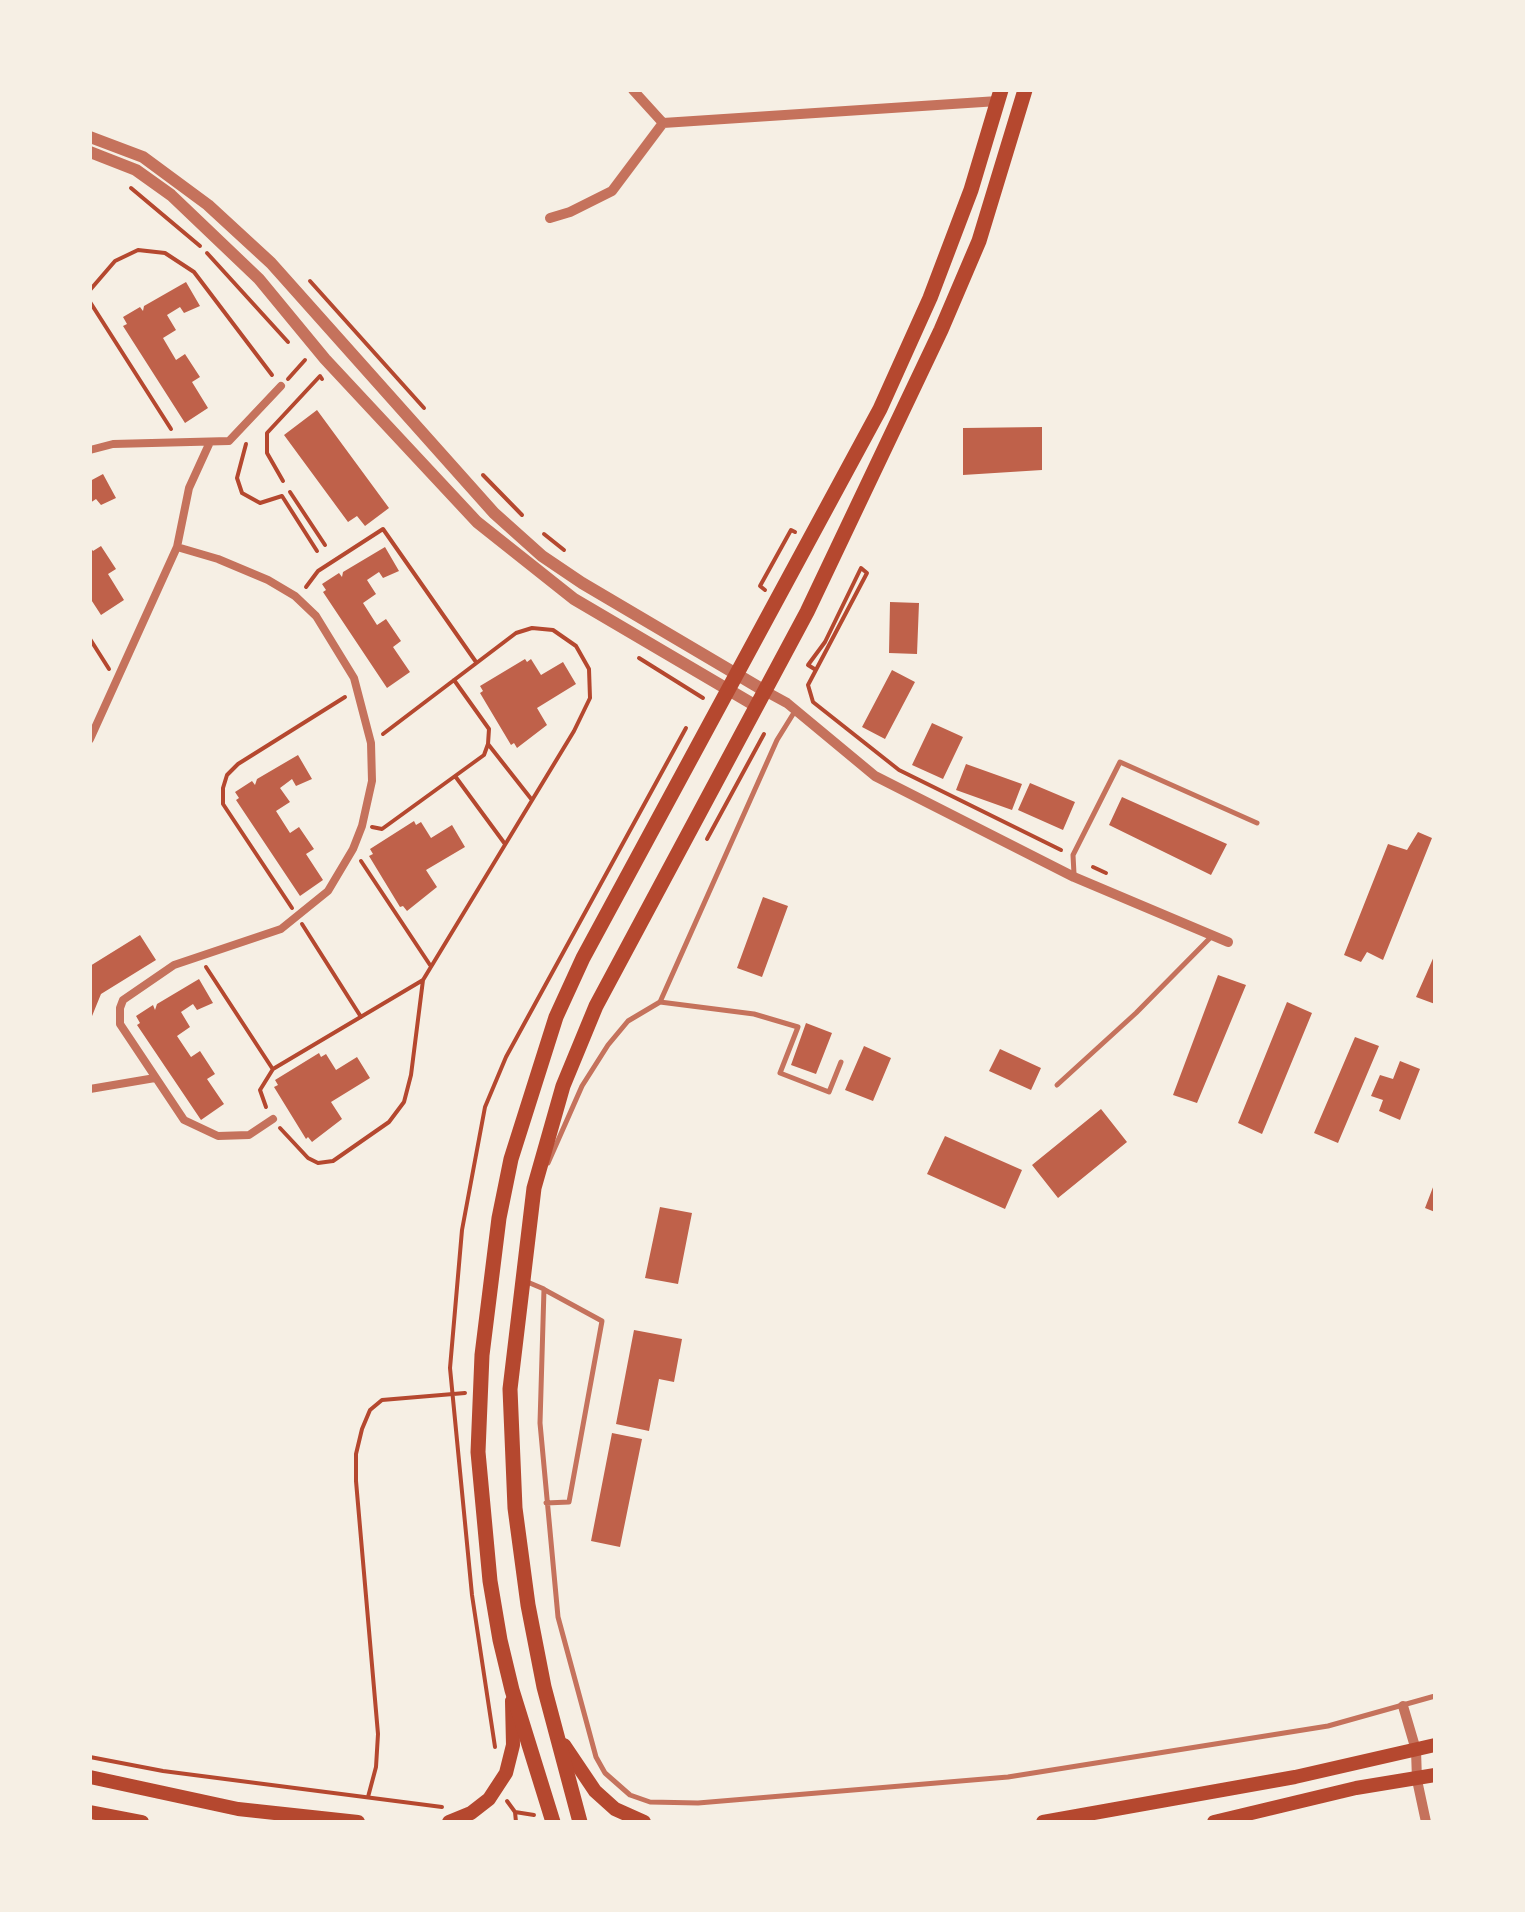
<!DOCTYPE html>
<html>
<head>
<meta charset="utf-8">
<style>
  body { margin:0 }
  #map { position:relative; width:1525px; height:1912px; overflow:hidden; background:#f6efe4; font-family:"Roboto Condensed",sans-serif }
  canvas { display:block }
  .frame { position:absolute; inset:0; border:92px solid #f6efe4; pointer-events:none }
</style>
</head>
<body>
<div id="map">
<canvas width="1525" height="1912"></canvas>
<div class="frame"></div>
</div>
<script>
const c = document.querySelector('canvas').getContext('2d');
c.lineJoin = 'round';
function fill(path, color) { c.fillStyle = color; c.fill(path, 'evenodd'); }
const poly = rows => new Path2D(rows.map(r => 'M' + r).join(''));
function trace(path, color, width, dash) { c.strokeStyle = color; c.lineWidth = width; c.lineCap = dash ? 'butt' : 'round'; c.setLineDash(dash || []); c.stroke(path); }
const building = poly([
  [186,282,200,306,184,313,180,307,167,315,176,330,163,338,176,360,185,354,200,377,192,382,208,408,185,423,123,326,127,324,123,317,140,307,143,311,144,306],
  [317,410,389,508,365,526,357,516,348,522,284,435],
  [1042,427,1042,470,963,475,963,428],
  [103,474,116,498,101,505,96,499,90,503,90,481],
  [101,546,116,569,108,574,124,600,101,615,90,598,90,547,93,551],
  [385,547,399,571,383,578,379,572,367,580,376,594,363,603,377,625,386,619,401,641,393,647,410,672,387,688,323,592,326,590,322,584,339,573,342,577,343,572],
  [890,602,919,603,917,654,889,653],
  [525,659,527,662,531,659,541,675,563,662,576,684,537,708,547,725,517,748,514,743,511,745,480,693,483,691,480,686],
  [892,670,915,682,885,739,862,727],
  [932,723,963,737,943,779,912,765],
  [298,755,312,779,296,786,292,779,280,788,290,802,276,811,290,833,299,827,314,849,306,854,323,880,300,896,236,800,239,798,235,792,252,781,255,785,257,779],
  [966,764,1022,784,1012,810,956,790],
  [1030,783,1075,802,1063,830,1018,810],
  [1122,797,1227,844,1211,875,1109,825],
  [414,821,416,825,421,822,431,838,452,825,465,847,426,870,437,887,407,911,403,906,400,907,369,856,373,854,370,849],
  [1418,832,1432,838,1383,960,1367,952,1361,962,1344,955,1388,844,1407,850],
  [763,897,788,906,762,977,737,968],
  [140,935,156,960,101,994,90,1021,90,966],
  [1435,954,1435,1004,1416,997],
  [1218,975,1246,985,1197,1103,1173,1095],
  [199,979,213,1003,197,1010,193,1004,181,1012,190,1027,177,1036,191,1057,200,1051,215,1074,207,1079,224,1104,201,1120,137,1025,140,1023,136,1016,153,1005,155,1010,157,1004],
  [1287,1002,1312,1013,1262,1134,1238,1123],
  [806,1023,832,1033,816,1074,791,1065],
  [1355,1037,1379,1046,1338,1143,1314,1133],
  [864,1046,891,1058,873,1101,845,1090],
  [1000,1049,1041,1068,1031,1090,989,1071],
  [319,1053,321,1057,326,1054,336,1070,357,1057,370,1078,331,1102,342,1119,312,1142,308,1137,306,1139,274,1087,278,1085,275,1080],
  [1400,1061,1420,1069,1400,1120,1379,1111,1383,1100,1371,1096,1380,1075,1393,1079],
  [1101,1109,1127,1142,1058,1198,1032,1165],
  [945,1136,1022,1170,1005,1209,927,1174],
  [1435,1182,1435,1212,1425,1208],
  [660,1207,692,1213,678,1284,645,1278],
  [634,1330,682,1339,674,1382,659,1379,649,1431,616,1424],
  [612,1433,642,1439,620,1547,591,1541]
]);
const path = poly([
  [131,188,200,246],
  [207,253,288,342],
  [310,281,424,408],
  [90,290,115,261,138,250,165,253,194,272,272,375],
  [90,302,171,429],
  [288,379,305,360],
  [246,444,237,478,242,493,260,503,282,496,317,551],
  [483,475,522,515],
  [283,481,267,453,267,433,320,376,322,379],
  [290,492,325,545],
  [544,534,564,550],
  [306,587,318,571,383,529,476,662],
  [765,590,760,586,791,530,795,532],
  [90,639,109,669],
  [639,658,703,698],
  [816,670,808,665,825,642,861,568,867,573,808,685,813,702,899,770,1061,850],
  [488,744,532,800],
  [455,776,505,844],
  [372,827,382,829,484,755,488,744,489,729,454,680],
  [707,839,764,734],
  [361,861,430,965],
  [1093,867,1106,873],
  [292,908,223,804,223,788,227,775,238,764,345,697],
  [302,924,361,1017],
  [206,967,272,1068],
  [266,1107,260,1090,273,1069,423,980],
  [280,1128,308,1158,318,1163,333,1161,389,1122,404,1102,411,1075,423,980,574,731,590,698,589,669,576,646,553,630,532,628,516,633,383,734],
  [495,1747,472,1595,450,1368,462,1230,485,1107,506,1057,686,728],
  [90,1757,163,1771,442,1807],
  [368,1797,376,1767,378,1734,356,1481,356,1454,362,1429,370,1410,382,1400,465,1393],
  [507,1801,515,1812,516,1822],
  [515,1812,534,1815]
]);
const service = poly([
  [1074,874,1073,855,1120,762,1257,823],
  [660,1002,754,1014,798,1027,780,1073,829,1092,841,1062],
  [1057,1085,1136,1013,1212,936],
  [548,1163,582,1086,608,1045,628,1021,660,1002,777,740,795,711],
  [525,1281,544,1289,540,1423,558,1617,596,1757,605,1773,630,1795,650,1802,698,1803,1008,1777,1328,1726,1435,1696],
  [545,1290,602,1321,569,1502,546,1503]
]);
const pedestrian = poly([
  [90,450,113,444,229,441,281,386],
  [177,547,218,559,268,580,295,596,316,616,354,678,371,743,372,781,362,826,353,849,328,891,281,929,174,965,123,1000,120,1008,120,1024,184,1120,218,1136,249,1135,273,1119],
  [90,739,177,547,189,488,210,442],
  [90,1089,155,1078]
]);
const minor = poly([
  [633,90,663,123,998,101],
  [550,218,570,212,612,191,663,123],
  [765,691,787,703,875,776,1074,877,1228,942],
  [1403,1706,1416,1750,1417,1780,1426,1822]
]);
const tertiary = poly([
  [90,137,143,157,208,205,271,263,494,513,542,556,582,583,765,691],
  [90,152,136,170,171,195,259,279,325,359,477,522,574,599,756,706]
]);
const secondary = poly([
  [564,1745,595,1791,615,1809,644,1822],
  [90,1777,238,1809,358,1822],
  [90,1812,142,1822],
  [449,1822,471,1813,489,1799,506,1773,513,1745,512,1701],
  [1043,1822,1295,1777,1435,1745],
  [1214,1822,1356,1788,1435,1775]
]);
const primary = poly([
  [553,1822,512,1690,500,1640,490,1581,478,1452,482,1355,499,1218,511,1159,556,1017,583,958,880,409,930,298,971,190,1001,90],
  [580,1822,544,1687,528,1605,515,1508,510,1389,534,1188,563,1086,596,1006,807,612,941,330,979,241,1025,90]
]);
fill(building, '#bf614a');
trace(path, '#b5482f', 4);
trace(service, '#c5725c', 5);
trace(pedestrian, '#c5725c', 8);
trace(minor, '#c5725c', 10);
trace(tertiary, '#c5725c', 12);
trace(secondary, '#b5482f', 14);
trace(primary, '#b5482f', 15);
</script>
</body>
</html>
